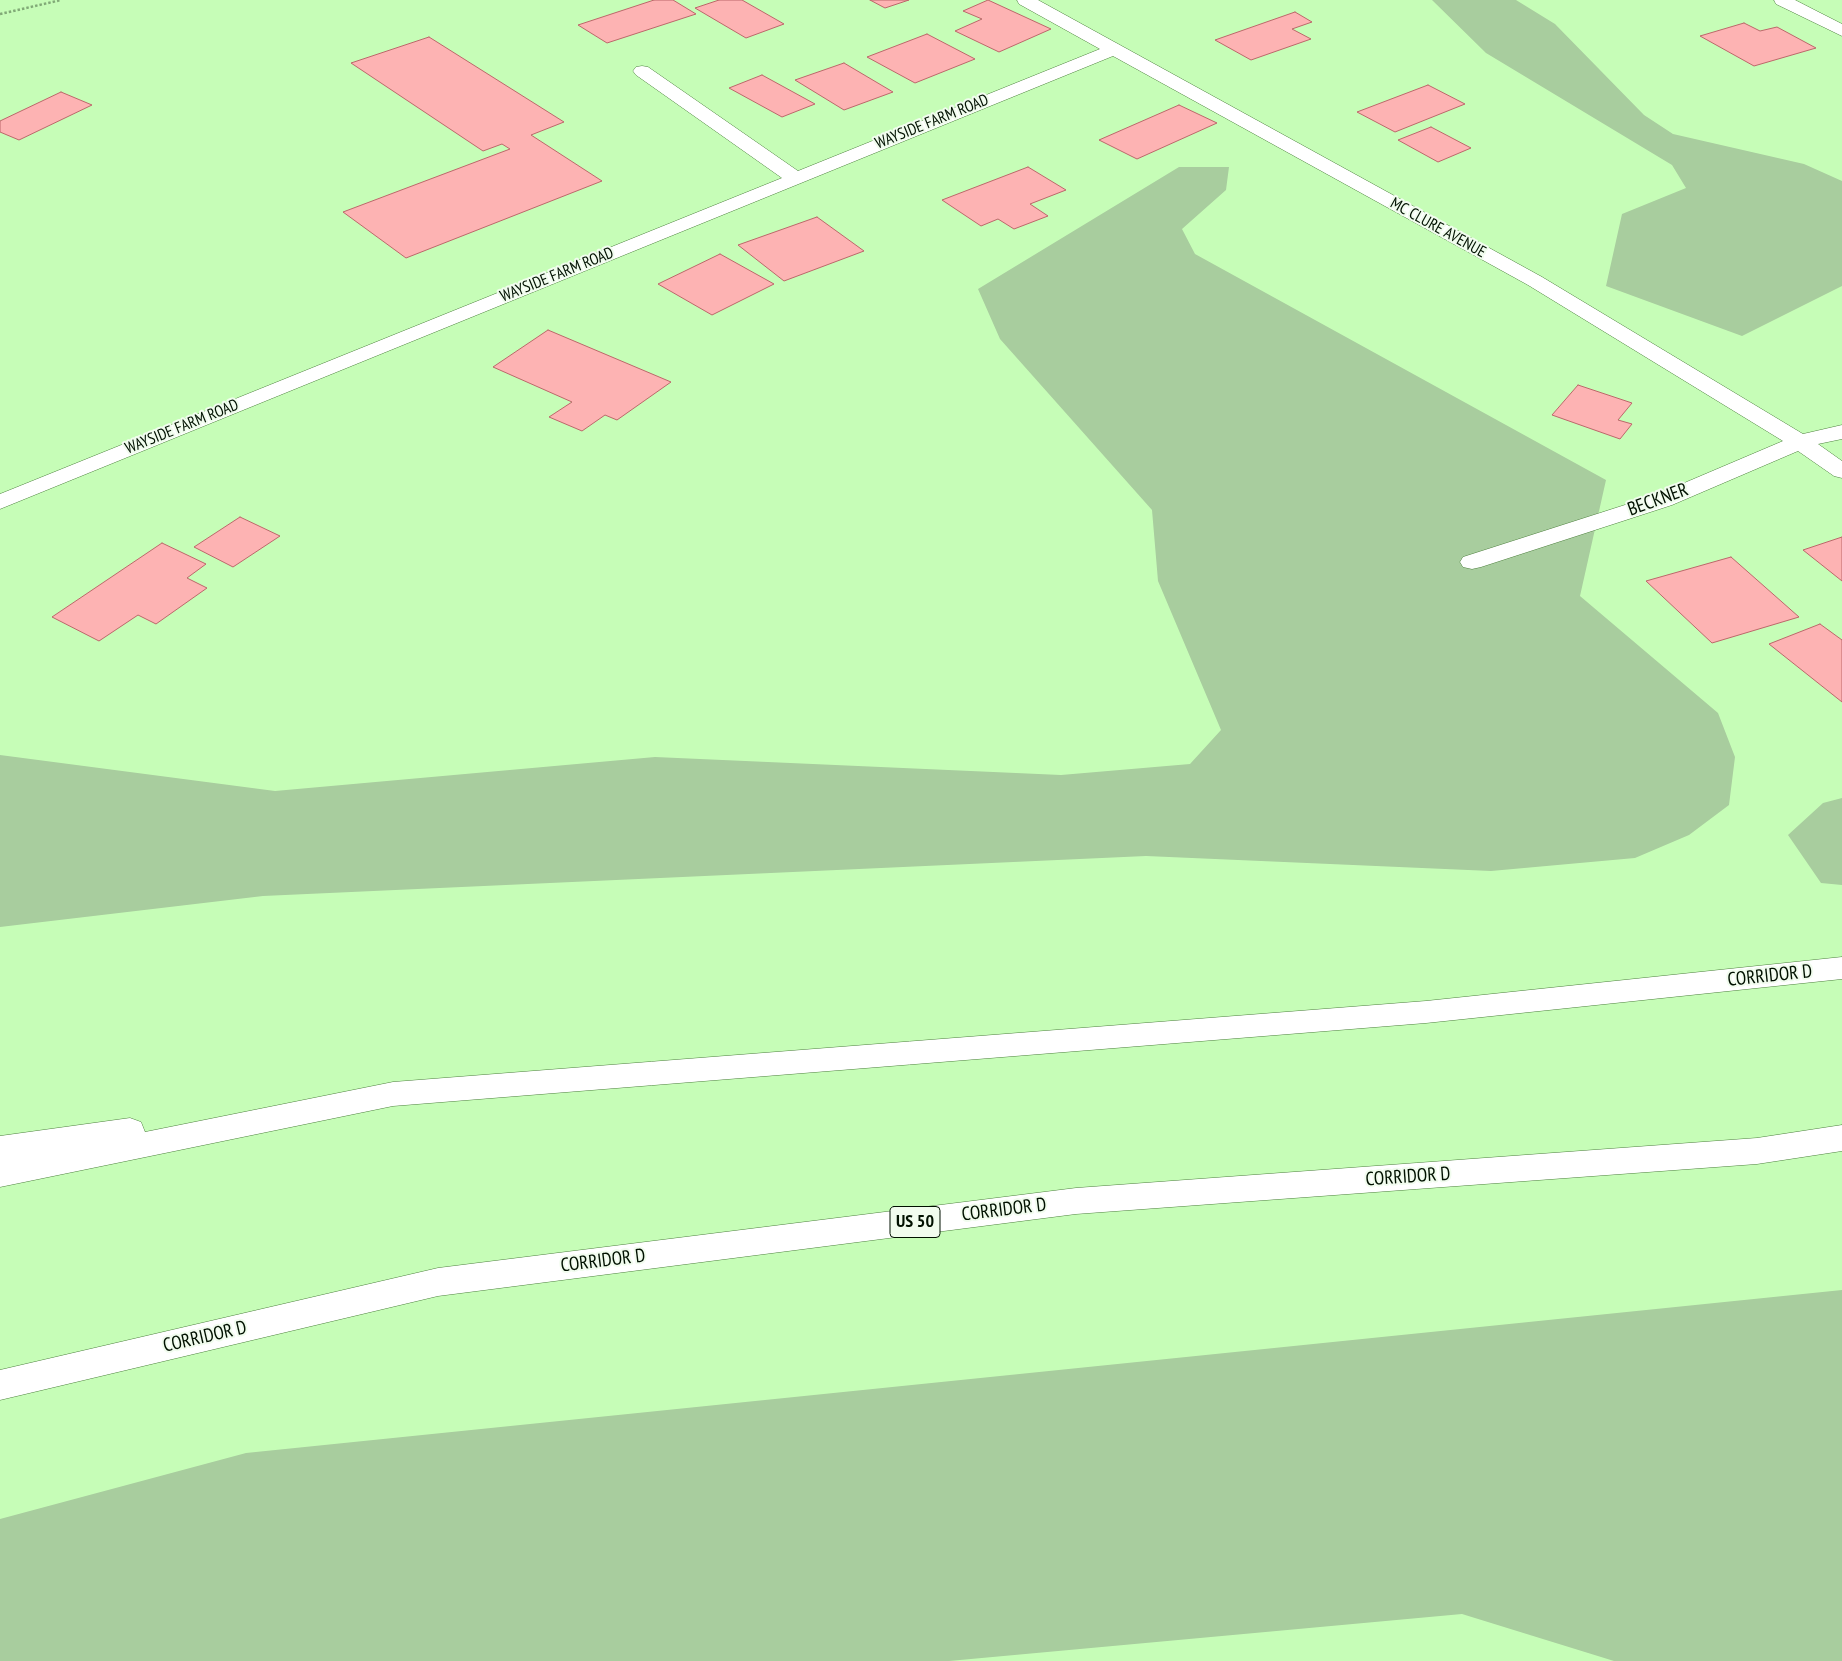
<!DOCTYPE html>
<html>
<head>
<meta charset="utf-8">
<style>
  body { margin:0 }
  canvas { display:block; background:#c6fdb7 }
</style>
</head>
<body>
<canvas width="1842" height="1661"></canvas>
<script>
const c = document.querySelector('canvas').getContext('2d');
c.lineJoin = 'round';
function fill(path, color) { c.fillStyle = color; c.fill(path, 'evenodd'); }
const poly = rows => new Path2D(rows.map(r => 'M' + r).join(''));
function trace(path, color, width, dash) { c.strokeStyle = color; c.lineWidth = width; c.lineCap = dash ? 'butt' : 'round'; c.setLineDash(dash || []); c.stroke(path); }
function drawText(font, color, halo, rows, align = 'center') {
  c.font = font + ' "PT Sans Narrow",sans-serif'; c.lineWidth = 4; c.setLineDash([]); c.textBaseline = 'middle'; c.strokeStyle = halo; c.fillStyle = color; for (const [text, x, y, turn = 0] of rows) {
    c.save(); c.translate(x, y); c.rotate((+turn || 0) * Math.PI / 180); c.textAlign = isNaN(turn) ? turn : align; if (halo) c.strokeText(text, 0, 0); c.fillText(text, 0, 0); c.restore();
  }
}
const green = poly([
  [1432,0,1516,0,1555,24,1644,115,1673,134,1804,164,1842,181,1842,286,1742,336,1606,286,1622,214,1686,188,1672,165,1486,53],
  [1179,167,1229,167,1226,190,1182,229,1195,254,1606,480,1580,596,1718,713,1735,757,1729,805,1689,835,1635,858,1491,871,1146,856,263,896,0,927,0,755,275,791,655,757,1061,775,1190,764,1221,730,1158,581,1152,510,1000,339,978,289],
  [1842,798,1842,885,1821,883,1788,835,1823,803],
  [1842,1290,1842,1661,1614,1661,1462,1614,949,1661,0,1661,0,1519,246,1453]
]);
const building = poly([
  [654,0,673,0,696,14,607,43,578,25,654,0],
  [719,0,742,0,784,24,746,38,695,8,719,0],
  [870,0,909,0,885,8,870,0],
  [988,0,1051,29,999,52,955,31,982,19,963,11,988,0],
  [1295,12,1312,22,1292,29,1311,39,1251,60,1215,40,1295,12],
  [1744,23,1760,31,1777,27,1816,48,1754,66,1700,36,1744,23],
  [927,34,975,59,915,83,867,57,927,34],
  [429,37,564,122,531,135,602,181,406,258,343,212,510,149,502,144,483,151,351,63,429,37],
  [844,63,893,92,844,110,795,80,844,63],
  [762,75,815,104,782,117,729,88,762,75],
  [1428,85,1465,104,1395,132,1357,112,1428,85],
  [61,92,92,105,19,140,0,132,0,121,61,92],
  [1179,105,1217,123,1137,159,1099,140,1179,105],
  [1431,127,1471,148,1438,162,1398,140,1431,127],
  [1028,167,1066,190,1030,204,1048,216,1014,229,998,219,981,226,942,200,1028,167],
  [817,217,864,251,784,281,738,245,817,217],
  [720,254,774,284,712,315,658,284,720,254],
  [548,330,671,382,617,420,605,415,582,431,549,417,572,402,493,367,548,330],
  [1578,385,1632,403,1618,420,1632,424,1620,439,1552,415,1578,385],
  [240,517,280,536,233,567,194,547,240,517],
  [1842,537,1842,581,1803,550,1842,537],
  [162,543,206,564,187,578,207,588,156,624,138,615,99,641,52,617,162,543],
  [1731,557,1799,617,1712,643,1646,581,1731,557],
  [1820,624,1842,640,1842,702,1769,644,1820,624]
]);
const path = poly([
  [0,14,61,0]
]);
const minor = poly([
  [1017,0,1038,0,1542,277,1803,434,1842,425,1842,439,1818,444,1842,461,1842,478,1834,476,1798,451,1672,505,1481,567,1472,569,1463,567,1460,562,1463,557,1656,495,1783,441,1528,285,1113,56,0,509,0,494,782,178,636,75,633,71,636,67,642,66,648,67,798,171,1100,49,1019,4,1017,0],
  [1774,0,1795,0,1842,24,1842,36,1776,4,1774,0]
]);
const highway = poly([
  [1842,957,1842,979,1426,1023,393,1106,0,1187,0,1136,130,1118,141,1122,145,1132,393,1082,1426,1001,1842,957],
  [1842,1125,1842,1151,1757,1164,1076,1214,438,1296,0,1400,0,1370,438,1268,1076,1188,1757,1138,1842,1125]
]);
const farStreetnames = [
  ["WAYSIDE FARM ROAD",932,122,-22],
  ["MC CLURE AVENUE",1438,228,29],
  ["WAYSIDE FARM ROAD",557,275,-22],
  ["WAYSIDE FARM ROAD",182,427,-22]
];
const shields = [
  [915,1222,50]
];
const shieldNames = [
  ["US 50",915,1222]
];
const streetNames = [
  ["BECKNER",1658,500,-20],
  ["CORRIDOR D",1770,976,-6],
  ["CORRIDOR D",1408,1177,-4],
  ["CORRIDOR D",1004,1210,-7],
  ["CORRIDOR D",603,1261,-7],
  ["CORRIDOR D",205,1337,-13]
];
fill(green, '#a8cd9e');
fill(building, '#fdb3b3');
trace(building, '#bc676a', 1);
trace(minor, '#4e803f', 1);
trace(highway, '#4e803f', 1);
trace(path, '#81aa77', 2.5, [2.5, 2]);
fill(minor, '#fff');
fill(highway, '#fff');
drawText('16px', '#011100', '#f1fcee', farStreetnames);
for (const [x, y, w] of shields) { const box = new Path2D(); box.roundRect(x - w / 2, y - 15.5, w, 31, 4); c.fillStyle = '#f1fcee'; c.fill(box); trace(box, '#011100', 1); }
drawText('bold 18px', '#011100', null, shieldNames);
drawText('19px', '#011100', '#f1fcee', streetNames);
</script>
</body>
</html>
